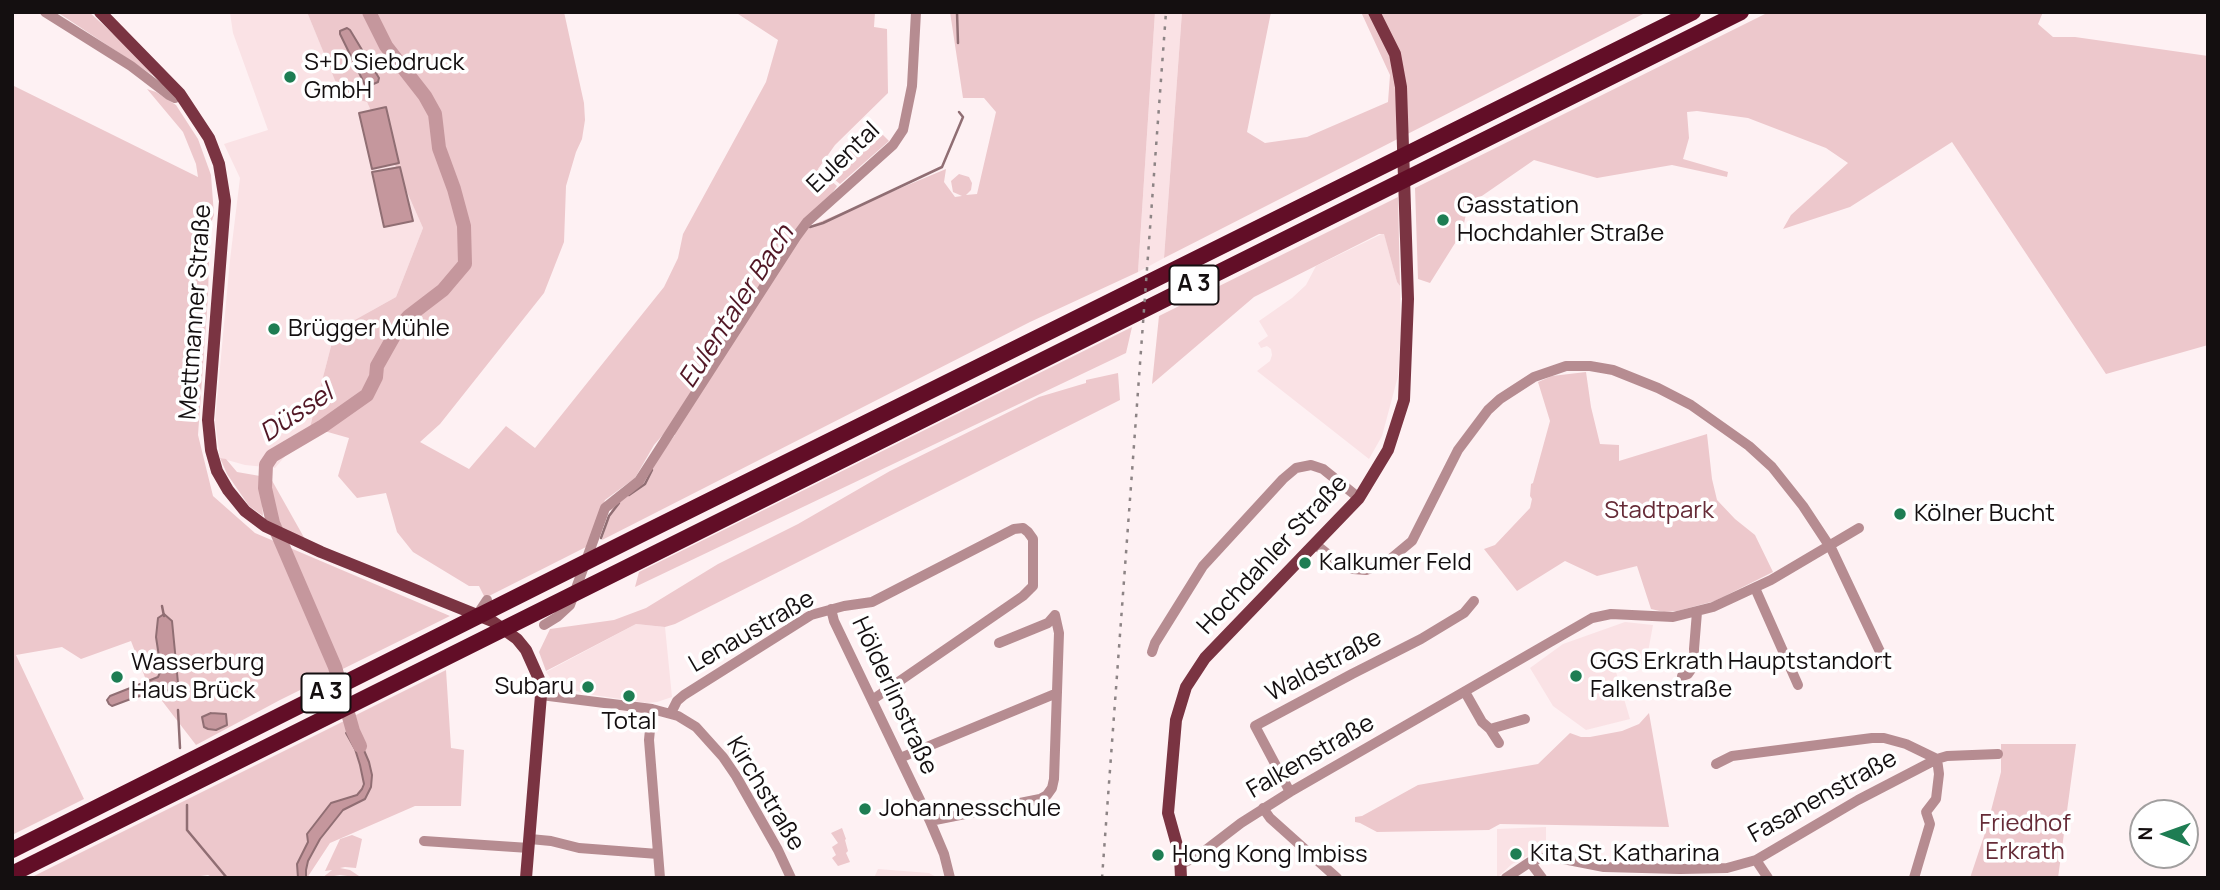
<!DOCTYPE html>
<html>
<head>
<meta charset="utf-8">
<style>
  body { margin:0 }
  #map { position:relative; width:2220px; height:890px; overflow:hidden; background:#fef1f3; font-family:Manrope,sans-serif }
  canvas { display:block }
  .frame { position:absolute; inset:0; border:14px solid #140f10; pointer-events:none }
  .north { position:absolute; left:2129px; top:799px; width:70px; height:70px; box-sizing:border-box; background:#fff; border:2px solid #a19f9f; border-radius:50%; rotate:271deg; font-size:19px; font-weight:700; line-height:28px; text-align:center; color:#140f10 }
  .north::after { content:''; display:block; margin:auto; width:24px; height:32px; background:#1e7d53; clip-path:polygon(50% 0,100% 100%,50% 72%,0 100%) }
</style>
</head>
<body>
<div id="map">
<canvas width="2220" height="890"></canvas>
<div class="frame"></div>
<div class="north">N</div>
</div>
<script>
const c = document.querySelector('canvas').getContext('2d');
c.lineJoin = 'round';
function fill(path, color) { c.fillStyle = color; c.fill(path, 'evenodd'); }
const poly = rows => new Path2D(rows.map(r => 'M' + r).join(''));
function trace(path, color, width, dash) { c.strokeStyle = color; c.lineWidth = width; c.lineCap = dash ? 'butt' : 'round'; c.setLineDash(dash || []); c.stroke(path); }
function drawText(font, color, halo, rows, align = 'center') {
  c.font = font + ' Manrope,sans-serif'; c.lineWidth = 7; c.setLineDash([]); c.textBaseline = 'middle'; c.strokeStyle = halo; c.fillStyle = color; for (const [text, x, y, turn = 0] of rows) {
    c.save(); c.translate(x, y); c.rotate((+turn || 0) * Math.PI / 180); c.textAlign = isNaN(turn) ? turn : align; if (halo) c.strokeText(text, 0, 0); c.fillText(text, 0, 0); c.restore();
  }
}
const built = poly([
  [232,12,307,12,341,94,367,102,423,228,396,297,335,331,310,427,275,468,245,465,220,458,215,421,230,260,240,178,224,144,268,130,233,33,230,13],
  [1155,12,1182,12,1164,258,1138,272],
  [1384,233,1397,282,1400,286,1401,329,1398,376,1382,436,1369,459,1257,371,1270,361,1272,355,1271,349,1267,346,1261,348,1258,343,1268,336,1259,321,1292,298,1306,285,1316,266],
  [1625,622,1653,625,1646,663,1616,672,1630,719,1586,730,1553,706,1530,668,1563,644],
  [636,624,665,627,672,697,657,702,647,703,587,694,563,687,552,680,546,672],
  [1546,827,1546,851,1526,857,1512,864,1497,878,1497,829],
  [878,869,929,873,938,878,874,878]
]);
const green = poly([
  [57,12,89,12,130,49,166,84],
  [307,12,564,12,584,103,585,120,582,139,576,152,566,186,564,242,544,293,440,424,420,442,469,469,506,426,535,448,664,287,678,258,683,234,766,82,778,40,735,12,875,12,874,27,887,29,888,93,835,145,818,169,837,186,810,226,946,169,944,182,955,197,962,196,953,192,951,181,959,174,969,177,972,183,971,190,966,195,977,194,996,112,984,98,963,98,950,12,1155,12,1138,272,1030,322,602,540,612,508,648,478,655,462,675,435,668,429,654,445,635,478,605,500,588,546,485,598,479,586,469,586,413,552,397,532,386,493,357,498,338,476,349,438,310,427,335,331,396,297,423,228,367,102,341,95],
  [1182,12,1271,12,1247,132,1265,143,1307,137,1388,102,1390,75,1361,12,1647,12,1164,258],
  [1769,12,2043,12,2038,24,2053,37,2075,37,2208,56,2208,345,2106,374,1952,142,1850,207,1783,229,1791,215,1848,163,1826,148,1748,118,1697,111,1687,112,1689,138,1683,159,1728,172,1727,177,1672,165,1597,178,1534,160,1463,209,1467,210,1462,232,1430,283,1418,279,1415,188],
  [12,85,198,177,196,164,183,132,147,89,156,92,176,105,198,139,211,175,214,215,210,226,208,296,198,435,213,496,255,533,450,616,280,700,196,745,146,680,131,641,81,659,62,647,16,655,84,799,12,835],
  [873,125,889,141,840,184,823,170],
  [1398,197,1400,286,1397,282,1384,234,1379,234,1254,297,1152,384,1159,316],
  [1132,327,1126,353,635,587,639,572],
  [1586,372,1591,407,1600,444,1619,445,1619,461,1707,434,1712,479,1717,500,1735,519,1755,535,1773,572,1715,601,1677,611,1664,612,1651,609,1637,566,1597,576,1565,561,1517,591,1484,549,1495,545,1530,508,1532,499,1530,496,1531,484,1533,483,1550,421,1538,382,1552,376],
  [1118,373,1120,400,675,624,665,627,636,624,546,671,539,652,550,629,614,620,646,608,718,564,798,524,890,471,1039,397,1086,383,1086,380],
  [220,458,226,459,237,472,260,476,263,516,249,506,227,474],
  [270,477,306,541,279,528,269,483],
  [446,670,451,748,464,750,461,806,415,806,330,843,307,878,214,878,208,875,186,878,30,878],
  [1649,713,1669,827,1500,824,1489,830,1377,832,1360,823,1355,822,1355,817,1362,816,1418,785,1538,764,1570,733,1581,737,1590,737,1622,731,1639,724],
  [2001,744,2076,744,2058,878,1970,878,1986,830,2001,772],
  [842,828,846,839,845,840,848,851,846,853,850,862,838,866,832,858,836,855,832,847,838,843,831,833],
  [352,835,362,839,356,868,345,867,340,868,350,870,362,878,340,875,322,878,332,870,325,871,340,839]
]);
const water = poly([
  [347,28,350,30,379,78,378,82,369,86,365,85,340,34,340,31,347,28],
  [386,107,399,163,372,169,359,113,386,107],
  [400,167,413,221,384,227,372,172,400,167],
  [164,614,172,621,178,683,173,689,136,697,112,706,109,704,107,700,110,696,158,677,161,670,156,637,158,618,164,614],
  [211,713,226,714,227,725,216,730,208,729,204,727,202,717,211,713],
  [354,727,369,762,372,775,371,787,365,799,343,810,320,839,308,861,306,870,306,878,298,878,297,864,308,842,307,834,331,803,357,795,362,789,364,784,360,765,355,749,346,733,354,727]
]);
const stream = poly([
  [957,12,958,43],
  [810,227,823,223,942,167,963,117,959,112],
  [629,495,645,484,652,470],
  [601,538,609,516,619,503],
  [162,606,164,616],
  [178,710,180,748],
  [187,805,187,830,227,878]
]);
const river = poly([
  [360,746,353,731,335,667,273,523,265,488,266,465,272,456,323,426,367,395,376,377,377,366,399,327,409,316,443,290,465,264,464,226,454,189,439,148,435,114,425,96,386,46,369,12]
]);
const minor = poly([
  [45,12,131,66,169,95,175,98,180,94],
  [1315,544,1341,565,1353,569,1366,570,1388,561,1412,541,1458,450,1488,410,1500,399,1534,377,1566,366,1590,366,1613,370,1658,388,1691,405,1749,446,1772,467,1803,506,1832,550,1883,658],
  [1755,588,1798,685],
  [831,609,834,621,930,821,944,854,950,878],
  [477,615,487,600],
  [544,625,557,617,570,605,605,508,639,481,796,237,807,222,893,145,903,130,912,86,916,12],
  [999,643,1048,623,1055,615],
  [1152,652,1155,643,1203,566,1283,479,1296,468,1311,465,1323,469,1359,498],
  [1682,676,1688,674,1695,664,1694,649,1697,612],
  [1465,692,1482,722,1490,729,1499,743],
  [541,695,652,709,678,716,696,727,723,757,736,776,778,850,791,878],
  [652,709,649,740,660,878],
  [671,713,677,701,684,695,811,615,844,606,872,602,1014,529,1023,528,1028,532,1033,539,1033,586,1023,596,872,700],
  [1490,729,1525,719],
  [900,758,1057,693],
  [1716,764,1732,756,1872,738,1884,738,1906,744,1937,759],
  [1290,792,1255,726,1352,674,1421,639,1464,613,1474,601],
  [1263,808,1270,818,1337,878],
  [930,821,1040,799,1047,795,1052,788,1054,779,1059,633,1055,615],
  [530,839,551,841,579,848,658,854],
  [424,841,529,848],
  [1756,860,1768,878],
  [1530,862,1542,878],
  [1181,864,1198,856,1241,823,1290,792,1592,618,1611,614,1673,617,1713,607,1771,580,1859,528],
  [1506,878,1530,862,1541,858,1553,857,1604,867,1680,869,1727,868,1756,860,1858,800,1937,759,1947,756,1998,754],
  [1914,878,1930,824,1926,812,1936,799,1939,774,1937,759]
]);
const major = poly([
  [100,12,180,94,209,138,219,164,225,201,208,420,211,450,217,471,228,490,245,511,265,526,321,552,492,621,517,639,526,650,539,679,541,695,526,878],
  [1181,878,1180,856,1168,813,1176,720,1186,687,1205,658,1359,498,1388,450,1404,400,1408,299,1401,87,1395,54,1374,12]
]);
const highway = poly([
  [12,850,638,536,1693,12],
  [12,874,1741,12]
]);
const rail = poly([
  [1102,878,1166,12]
]);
const markers = [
  [290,77,7,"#1e7d53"],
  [1443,220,7,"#1e7d53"],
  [274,329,7,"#1e7d53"],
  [1900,514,7,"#1e7d53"],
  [1305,563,7,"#1e7d53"],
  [1576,676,7,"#1e7d53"],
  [117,677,7,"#1e7d53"],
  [588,687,7,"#1e7d53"],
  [629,696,7,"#1e7d53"],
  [865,809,7,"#1e7d53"],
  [1516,854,7,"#1e7d53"],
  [1158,855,7,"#1e7d53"]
];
const shields = [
  [1194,285,49],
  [326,693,49]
];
const shieldNames = [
  ["A 3",1194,285],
  ["A 3",326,693]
];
const poiNames = [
  ["S+D Siebdruck",304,63],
  ["GmbH",304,91],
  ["Gasstation",1457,206],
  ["Hochdahler Straße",1457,234],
  ["Brügger Mühle",288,329],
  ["Kölner Bucht",1914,514],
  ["Kalkumer Feld",1319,563],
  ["GGS Erkrath Hauptstandort",1590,662],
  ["Falkenstraße",1590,690],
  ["Wasserburg",131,663],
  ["Haus Brück",131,691],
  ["Subaru",574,687,"right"],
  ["Total",629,722,"center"],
  ["Johannesschule",879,809],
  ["Kita St. Katharina",1530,854],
  ["Hong Kong Imbiss",1172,855]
];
const streetNames = [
  ["Eulental",844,158,-44],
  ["Mettmanner Straße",196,312,-86],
  ["Hochdahler Straße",1273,555,-47],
  ["Lenaustraße",752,632,-30],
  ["Waldstraße",1324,666,-28],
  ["Hölderlinstraße",894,696,65],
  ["Falkenstraße",1311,757,-30],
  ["Kirchstraße",765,794,59],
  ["Fasanenstraße",1823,797,-29]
];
const parkNames = [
  ["Stadtpark",1659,511],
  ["Friedhof",2025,824],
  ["Erkrath",2025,852]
];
const waterNames = [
  ["Eulentaler Bach",737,307,-57],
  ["Düssel",297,414,-34]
];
fill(built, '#fae2e5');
fill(green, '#edc8cc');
fill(water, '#c5979d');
trace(water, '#906e73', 2);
trace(stream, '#906e73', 2.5);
trace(river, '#c5979d', 14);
trace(minor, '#b68c91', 10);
trace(major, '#7a3442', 12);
trace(highway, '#620e27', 16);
trace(rail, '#8d8485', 2.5, [3.5, 7]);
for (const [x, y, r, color] of markers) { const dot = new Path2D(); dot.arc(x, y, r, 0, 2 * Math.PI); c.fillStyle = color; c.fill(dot); trace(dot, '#fff', 2.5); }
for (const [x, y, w] of shields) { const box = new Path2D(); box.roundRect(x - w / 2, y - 19.5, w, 39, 5); c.fillStyle = '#fff'; c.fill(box); trace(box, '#140f10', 2); }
drawText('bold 23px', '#140f10', null, shieldNames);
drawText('24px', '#140f10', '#fff', poiNames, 'left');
drawText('24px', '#140f10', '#fff', streetNames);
drawText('24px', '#662b37', '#fff', parkNames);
drawText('italic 26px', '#511725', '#fff', waterNames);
</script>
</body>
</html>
